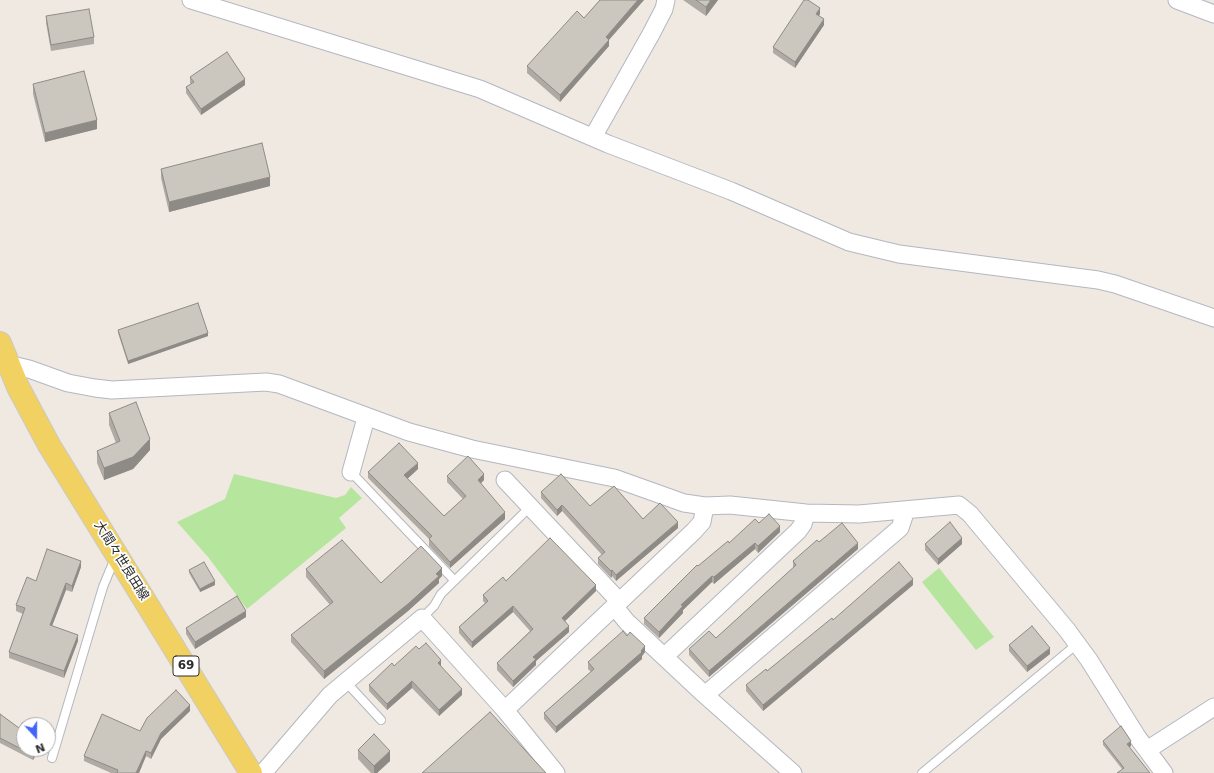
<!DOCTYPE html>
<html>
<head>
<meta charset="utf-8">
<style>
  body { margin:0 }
  #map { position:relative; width:1214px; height:773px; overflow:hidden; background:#efe9e1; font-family:"DejaVu Sans",sans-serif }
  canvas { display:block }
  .north { position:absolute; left:16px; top:717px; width:40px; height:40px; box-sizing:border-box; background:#fff; border:1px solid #ababab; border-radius:50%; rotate:159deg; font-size:11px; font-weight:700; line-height:16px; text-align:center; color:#2e2e2e }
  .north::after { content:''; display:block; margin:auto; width:14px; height:18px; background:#4264fb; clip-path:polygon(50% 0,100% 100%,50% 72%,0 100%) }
</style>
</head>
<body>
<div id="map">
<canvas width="1214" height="773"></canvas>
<div class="north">N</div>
</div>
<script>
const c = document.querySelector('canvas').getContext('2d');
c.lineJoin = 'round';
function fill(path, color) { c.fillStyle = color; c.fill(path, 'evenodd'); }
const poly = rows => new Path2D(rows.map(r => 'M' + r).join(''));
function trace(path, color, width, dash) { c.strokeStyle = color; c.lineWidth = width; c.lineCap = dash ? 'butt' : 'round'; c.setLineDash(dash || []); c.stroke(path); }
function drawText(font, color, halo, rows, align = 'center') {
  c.font = font + ' "DejaVu Sans","Noto Sans JP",sans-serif'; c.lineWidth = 3.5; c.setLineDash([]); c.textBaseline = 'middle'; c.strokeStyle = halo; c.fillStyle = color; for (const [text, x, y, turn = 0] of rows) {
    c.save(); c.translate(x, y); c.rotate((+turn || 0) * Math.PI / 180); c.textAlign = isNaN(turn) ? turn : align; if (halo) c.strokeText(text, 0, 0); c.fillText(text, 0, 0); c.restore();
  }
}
const green = poly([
  [234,474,336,498,345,495,351,487,362,498,339,518,346,528,247,609,208,557,177,522,225,499],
  [939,568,994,637,976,650,922,582]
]);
const service = poly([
  [351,472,454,580],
  [422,618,434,606,441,594,530,507],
  [345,681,381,720],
  [52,758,103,587,110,570,113,563,119,559],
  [922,773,1077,644]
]);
const minor = poly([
  [191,0,480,89,608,144,731,191,849,242,899,254,1098,280,1115,284,1214,318],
  [1177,0,1214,14],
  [593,137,651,34,664,9,666,0],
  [8,364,29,369,68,383,95,388,112,390,266,382,279,384,409,432,472,449,614,478,684,503,705,506,730,505,806,513,859,514,959,505,970,514,1067,630,1089,660,1138,738,1164,773],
  [351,472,366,418],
  [505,480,619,601],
  [614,606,627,622,705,695,793,773],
  [665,656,798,531,803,524,806,513],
  [705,695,900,528,906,510],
  [505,710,694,531,702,522,705,506],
  [1147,750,1214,707],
  [263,773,330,695,422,618,505,710,556,773]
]);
const primary = poly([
  [0,343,18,387,49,445,251,773]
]);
const wall = poly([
  [600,0,644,0,609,40,609,46,560,102,527,73,527,66,584,18],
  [683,0,718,0,706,16],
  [820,14,819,16,824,25,795,68,773,53,773,47],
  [46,16,94,37,94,44,51,51,46,23],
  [190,77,245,85,201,115,186,93,186,87,191,84,190,83],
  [33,84,97,129,45,142,33,94],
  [161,169,270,186,169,212,161,178],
  [118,330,208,336,128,364,118,333],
  [109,413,150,450,133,469,104,480,97,463,97,451,116,443,109,425],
  [418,469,407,479,444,516,463,499,447,482,447,476,484,480,481,483,505,519,450,568,429,546,429,539,368,478,368,472],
  [541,492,590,506,643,519,678,528,616,581,612,576,611,578,598,564,598,558,602,555,562,511,557,516,541,498],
  [759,523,780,532,758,553,755,549,714,584,712,582,683,610,683,613,659,638,644,624,644,618,698,566,729,543],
  [819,542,858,549,709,677,689,655,689,649,716,638,793,568,793,561],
  [925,544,962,544,938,565,925,550],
  [81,567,72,592,66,590,52,626,78,641,64,678,9,658,9,652,23,614,16,611,16,605,36,581],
  [306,569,381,583,442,576,439,579,439,583,408,611,324,679,291,642,291,635,330,605,306,577],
  [189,570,215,585,200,592,189,573],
  [506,581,596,591,565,621,569,632,536,661,536,665,513,687,497,670,497,663,530,631,513,612,472,648,459,633,459,627,485,603,483,601,483,595],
  [913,585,763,711,746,691,746,685,767,671,833,620],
  [246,617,195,649,186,634,186,628],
  [627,636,645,652,642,656,642,659,556,733,544,719,544,713,591,672,588,669,588,662],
  [1009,645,1050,654,1027,672,1009,651],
  [419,649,441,667,462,695,439,716,412,688,387,710,369,691,369,685,394,666],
  [190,711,161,739,151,759,146,756,139,773,111,773,84,761,84,756,140,731],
  [0,714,19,728,24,749,39,749,33,760,0,743],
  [1103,741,1131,746,1129,747,1150,773,1122,769,1103,745],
  [358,750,390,761,377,773,371,773,358,759]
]);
const shadedWall = poly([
  [638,0,644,0,606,43,606,37],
  [711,0,718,0,706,16,706,7],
  [820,8,820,14,816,21,816,14],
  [824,19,824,25,795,68,795,62],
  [609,40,609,46,560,102,560,95],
  [245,79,245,85,201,115,201,109],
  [97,120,97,129,45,142,45,133],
  [270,177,270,186,169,212,169,202],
  [208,333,208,336,128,364,128,361],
  [150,439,150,450,133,469,104,480,104,468],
  [418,463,418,469,404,482,404,475],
  [484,474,484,480,478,486,478,480],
  [562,505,562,511,557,516,557,510],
  [505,512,505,519,450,568,450,562],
  [678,522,678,528,616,581,616,575],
  [780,526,780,532,758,553,758,546],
  [962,538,962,544,938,565,938,559],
  [755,543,755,549,714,584,714,577],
  [858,543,858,549,709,677,709,671],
  [81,561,81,567,72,592,72,586],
  [442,568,442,576,439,579,439,583,408,611,324,679,324,671],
  [612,570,612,576,611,578,611,571],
  [712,576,712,582,683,610,683,613,659,638,659,632,681,605],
  [913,579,913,585,763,711,763,705],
  [215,581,215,585,200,592,200,589],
  [66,583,66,590,50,631,50,625],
  [596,585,596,591,562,624,562,618],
  [513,606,513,612,472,648,472,642],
  [246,611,246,617,195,649,195,642],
  [569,626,569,632,536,661,536,665,513,687,513,681,533,657],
  [78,635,78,641,64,678,64,671],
  [645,646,645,652,642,656,642,659,556,733,556,727],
  [1050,648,1050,654,1027,672,1027,666],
  [441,660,441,667,438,663],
  [412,681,412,688,387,710,387,704],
  [462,689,462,695,439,716,439,710],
  [190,705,190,711,161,739,151,759,151,753,161,733],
  [1131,741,1131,746,1127,749,1127,744],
  [36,749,39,749,33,760,33,755],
  [146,751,146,756,139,773,136,773],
  [390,751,390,761,377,773,374,773,374,766]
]);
const building = poly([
  [600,0,638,0,606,37,609,40,560,95,527,66,577,11,584,18,600,0],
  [696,0,711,0,706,7,696,0],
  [804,0,808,0,820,8,816,14,824,19,795,62,773,47,804,0],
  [89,9,94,37,51,45,46,16,89,9],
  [227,52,245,79,201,109,186,87,194,82,190,77,227,52],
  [84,71,97,120,45,133,33,84,84,71],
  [262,143,270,177,169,202,161,169,262,143],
  [198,303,208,333,128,361,118,330,198,303],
  [136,402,150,439,133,457,104,468,97,451,120,441,109,413,136,402],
  [399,443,418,463,404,475,444,516,466,496,447,476,468,456,484,474,478,480,505,512,450,562,429,539,432,536,368,472,399,443],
  [561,474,590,506,614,486,643,519,660,503,678,522,616,575,612,570,611,571,598,558,605,552,562,505,557,510,541,492,561,474],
  [769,514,780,526,758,546,755,543,714,577,712,576,681,605,683,606,659,632,644,618,697,565,698,566,728,541,729,543,755,519,759,523,769,514],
  [950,522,962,538,938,559,925,544,950,522],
  [842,523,858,543,709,671,689,649,709,631,716,638,796,565,793,561,817,540,819,542,842,523],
  [550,538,596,585,562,618,569,626,533,657,536,659,513,681,497,663,533,629,513,606,472,642,459,627,488,601,483,595,503,577,506,581,550,538],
  [342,540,381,583,421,546,442,568,436,574,439,576,408,604,324,671,291,635,333,602,306,569,342,540],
  [47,549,81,561,72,586,66,583,50,625,78,635,64,671,9,652,25,608,16,605,27,577,36,581,47,549],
  [204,562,215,581,200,589,189,570,204,562],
  [899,562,913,579,763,705,746,685,766,669,767,671,832,618,833,620,899,562],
  [237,596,246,611,195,642,186,628,237,596],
  [1032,626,1050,648,1027,666,1009,645,1032,626],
  [623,631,627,636,630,632,645,646,641,651,642,652,556,727,544,713,594,669,588,662,623,631],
  [426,643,441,660,438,663,462,689,439,710,412,681,387,704,369,685,392,663,394,666,416,646,419,649,426,643],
  [176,690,190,705,161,733,151,753,146,751,136,773,117,773,118,770,84,756,102,714,140,731,147,718,176,690],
  [490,712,546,773,422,773,490,712],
  [0,714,19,728,23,722,25,725,24,725,24,749,36,749,33,755,0,738,0,714],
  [1121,726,1131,741,1127,744,1150,773,1117,773,1124,768,1103,741,1121,726],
  [374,734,390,751,374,766,358,750,374,734]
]);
const shields = [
  [186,666,26]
];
const shieldNames = [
  ["69",186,666]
];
const streetNames = [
  ["大間々世良田線",121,561,58]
];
fill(green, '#b6e59e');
trace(service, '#b4b7c1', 10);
trace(minor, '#b4b7c1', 19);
trace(primary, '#c9c9c9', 24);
trace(service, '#fff', 8);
trace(minor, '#fff', 17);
trace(primary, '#f2d163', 22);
fill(wall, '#afaba4');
fill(shadedWall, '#8e8b86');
fill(building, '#cbc7bf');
trace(building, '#8e8b86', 1);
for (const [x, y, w] of shields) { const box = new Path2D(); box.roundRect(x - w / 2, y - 10, w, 20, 3); c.fillStyle = '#fff'; c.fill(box); trace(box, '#2e2e2e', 1); }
drawText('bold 12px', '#2e2e2e', null, shieldNames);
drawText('13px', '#2e2e2e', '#fff', streetNames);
</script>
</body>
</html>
